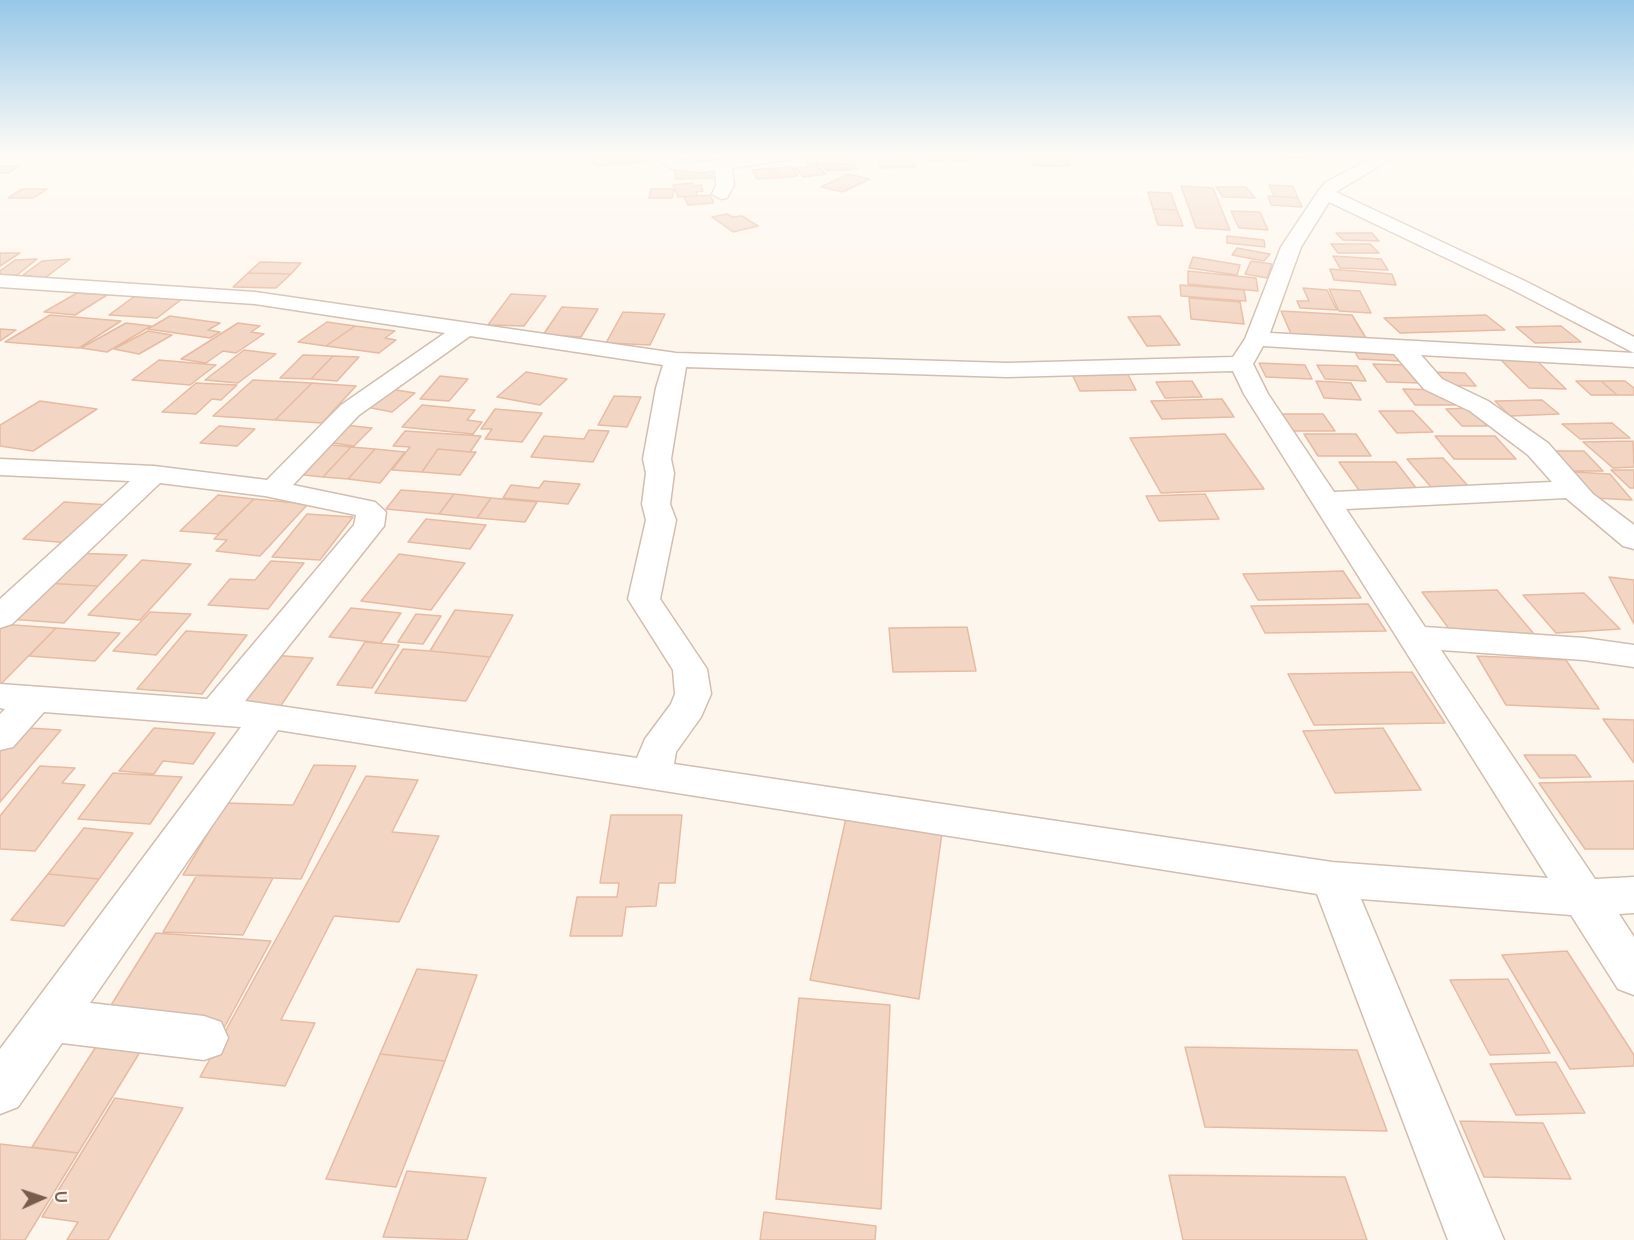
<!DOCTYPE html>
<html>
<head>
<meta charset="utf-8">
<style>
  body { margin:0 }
  #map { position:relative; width:1634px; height:1240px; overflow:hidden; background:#fdf6ec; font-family:Raleway,sans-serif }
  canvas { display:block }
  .north { position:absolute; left:12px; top:1168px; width:60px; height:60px; -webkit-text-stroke:4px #fffaf3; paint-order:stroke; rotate:87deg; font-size:16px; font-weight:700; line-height:24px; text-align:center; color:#7a5c4d }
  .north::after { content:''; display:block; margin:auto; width:21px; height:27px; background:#7a5c4d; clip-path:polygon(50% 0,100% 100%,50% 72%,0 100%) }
</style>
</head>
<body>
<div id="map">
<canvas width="1634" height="1240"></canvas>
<div class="north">U</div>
</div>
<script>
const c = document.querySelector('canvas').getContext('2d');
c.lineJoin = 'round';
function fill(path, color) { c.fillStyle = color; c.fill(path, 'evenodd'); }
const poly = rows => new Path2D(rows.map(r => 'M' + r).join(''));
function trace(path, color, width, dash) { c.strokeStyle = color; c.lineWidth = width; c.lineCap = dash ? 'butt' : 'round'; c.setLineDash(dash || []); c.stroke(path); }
const building = poly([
  [835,154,853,154,858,160,840,161,835,154],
  [887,154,910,154,913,160,889,160,887,154],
  [922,154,948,154,950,160,923,160,922,154],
  [952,154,968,154,970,161,953,161,952,154],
  [1032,154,1070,154,1072,159,1033,159,1032,154],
  [1281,154,1304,154,1308,157,1285,157,1281,154],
  [1306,154,1340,154,1341,155,1323,155,1326,159,1311,159,1306,154],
  [611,155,619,163,597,166,589,158,611,155],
  [639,155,646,161,623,165,616,158,639,155],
  [835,157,836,164,807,164,807,158,835,157],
  [1031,159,1068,160,1071,166,1034,166,1031,159],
  [878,161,913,161,916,167,881,168,878,161],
  [853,163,857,169,827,171,823,165,853,163],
  [817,165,826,174,803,177,795,168,817,165],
  [0,166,19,166,8,173,0,173,0,166],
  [792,167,798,176,779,178,774,168,792,167],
  [717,168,717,178,675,179,675,169,717,168],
  [774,168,779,178,757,179,752,170,774,168],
  [848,174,870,179,843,192,821,187,848,174],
  [692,183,694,186,701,185,703,191,696,192,697,196,678,197,673,185,692,183],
  [1269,185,1293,186,1298,198,1274,196,1269,185],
  [1181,186,1213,188,1230,230,1196,228,1181,186],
  [1216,187,1246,187,1255,198,1223,197,1216,187],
  [22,189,47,189,33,198,8,198,22,189],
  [651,189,674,189,672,198,649,198,651,189],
  [1148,192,1171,193,1177,210,1153,209,1148,192],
  [710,195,714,203,688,205,684,197,710,195],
  [1268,196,1298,198,1302,207,1271,205,1268,196],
  [1153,209,1177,210,1183,226,1158,225,1153,209],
  [1231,211,1260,212,1268,230,1239,228,1231,211],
  [727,214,733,217,742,216,758,226,733,232,712,217,727,214],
  [1336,233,1372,233,1379,241,1343,240,1336,233],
  [1227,236,1264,240,1265,247,1227,243,1227,236],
  [1331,244,1370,244,1379,253,1338,253,1331,244],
  [1237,248,1270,254,1264,261,1232,255,1237,248],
  [0,253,20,253,0,266,0,253],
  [1333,256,1381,259,1388,270,1340,268,1333,256],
  [1193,257,1240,265,1237,275,1189,268,1193,257],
  [37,259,17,275,0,276,0,271,15,260,37,259],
  [70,259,45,278,23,275,42,261,70,259],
  [1251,261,1272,264,1267,278,1245,274,1251,261],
  [260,262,301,263,291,274,248,273,260,262],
  [1330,269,1392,274,1396,285,1334,280,1330,269],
  [1188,271,1256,278,1258,291,1188,284,1188,271],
  [248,273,291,274,276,288,233,287,248,273],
  [1180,285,1244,290,1246,301,1181,296,1180,285],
  [1303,288,1327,290,1337,310,1300,308,1297,301,1309,301,1303,288],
  [1329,289,1360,291,1371,313,1339,311,1329,289],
  [77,293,107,295,75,315,44,312,77,293],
  [139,293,186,296,157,318,109,315,139,293],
  [511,294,546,296,524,326,488,325,511,294],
  [1189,298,1240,302,1244,324,1191,319,1189,298],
  [562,307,598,309,581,337,543,335,562,307],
  [1281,311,1352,315,1366,338,1291,334,1281,311],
  [623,312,665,314,650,345,606,343,623,312],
  [50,315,121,321,79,348,5,342,50,315],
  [1486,315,1505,330,1400,333,1384,318,1486,315],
  [170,316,220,323,208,330,220,332,210,338,148,329,170,316],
  [1160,316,1180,345,1147,346,1128,317,1160,316],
  [327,322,355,326,326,346,298,342,327,322],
  [126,323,151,326,107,352,81,348,126,323],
  [238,323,260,326,251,332,264,334,236,353,223,351,206,363,181,359,238,323],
  [355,326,395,331,385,338,396,340,379,353,326,346,355,326],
  [1561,326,1581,342,1535,343,1516,327,1561,326],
  [0,329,16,330,0,341,0,329],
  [148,331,172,335,139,354,114,349,148,331],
  [1351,345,1390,347,1399,361,1359,359,1351,345],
  [244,350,276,354,238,383,205,380,244,350],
  [303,355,333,356,311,379,280,378,303,355],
  [1496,355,1531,355,1566,389,1529,388,1496,355],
  [333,356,359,357,337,381,311,379,333,356],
  [159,360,216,365,190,385,132,380,159,360],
  [1259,363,1305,365,1312,379,1266,377,1259,363],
  [1373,364,1407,365,1421,383,1387,382,1373,364],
  [1317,365,1357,366,1366,381,1325,379,1317,365],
  [1126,371,1136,390,1080,391,1071,372,1126,371],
  [526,372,567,379,540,405,497,397,526,372],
  [1429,372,1465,373,1476,386,1440,385,1429,372],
  [440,376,468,379,449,401,420,399,440,376],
  [253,380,312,383,275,420,213,416,253,380],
  [1192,381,1202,397,1165,398,1156,382,1192,381],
  [1316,381,1351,383,1361,400,1324,398,1316,381],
  [1576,381,1601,381,1617,395,1591,395,1576,381],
  [1601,381,1625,381,1634,388,1634,395,1617,395,1601,381],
  [196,383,237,385,221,400,212,399,196,414,162,412,196,383],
  [312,383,356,386,322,423,275,420,312,383],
  [384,388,415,393,392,412,361,406,384,388],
  [1403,389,1444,390,1458,405,1415,405,1403,389],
  [614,396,641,397,627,427,598,425,614,396],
  [1222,399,1234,417,1162,419,1151,401,1222,399],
  [1542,400,1559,414,1510,416,1495,401,1542,400],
  [40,401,97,409,33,451,0,446,0,425,40,401],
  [422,405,475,410,467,420,482,422,473,434,402,427,422,405],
  [1470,408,1487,426,1462,426,1446,409,1470,408],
  [495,409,542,413,522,442,485,439,492,429,481,429,495,409],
  [1379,411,1413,411,1433,432,1397,433,1379,411],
  [1281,414,1323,414,1335,431,1292,431,1281,414],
  [1612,423,1630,438,1580,439,1562,424,1612,423],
  [344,425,372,428,354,446,326,442,344,425],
  [219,426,255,429,237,446,200,443,219,426],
  [589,430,609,431,593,462,531,457,544,436,584,439,589,430],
  [405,431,481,436,470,452,438,449,422,472,392,470,410,447,393,446,405,431],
  [1225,434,1264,489,1161,493,1130,438,1225,434],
  [1304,434,1356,434,1371,456,1318,456,1304,434],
  [1435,436,1495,436,1516,459,1454,459,1435,436],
  [1633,441,1634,467,1613,468,1583,442,1633,441],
  [322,444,351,447,323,477,294,474,322,444],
  [351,447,375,449,348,479,323,477,351,447],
  [375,449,405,452,380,483,348,479,375,449],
  [438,449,470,452,476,452,460,475,422,472,438,449],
  [1543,451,1584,451,1603,471,1561,471,1543,451],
  [1443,458,1469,487,1431,487,1407,459,1443,458],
  [1339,462,1396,462,1420,493,1361,493,1339,462],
  [1611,470,1634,470,1634,488,1630,488,1611,470],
  [1573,472,1610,474,1632,500,1594,498,1573,472],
  [544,481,580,484,568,504,503,498,511,485,539,488,544,481],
  [401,490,454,494,439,514,386,509,401,490],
  [454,494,491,498,477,518,439,514,454,494],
  [1205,494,1219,519,1159,521,1146,496,1205,494],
  [218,495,254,499,218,534,180,531,218,495],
  [491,498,537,502,525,522,477,518,491,498],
  [254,499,308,504,260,556,216,551,227,540,214,539,254,499],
  [64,502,109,505,69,543,23,539,64,502],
  [307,514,353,517,320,560,272,557,307,514],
  [426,519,486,525,470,549,408,542,426,519],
  [74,553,127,555,98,586,45,583,74,553],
  [399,554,465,563,431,610,361,601,399,554],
  [142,560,191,564,140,620,88,615,142,560],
  [271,561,304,563,268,609,208,605,230,579,255,580,271,561],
  [1343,571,1361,598,1258,600,1243,574,1343,571],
  [1609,577,1634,580,1634,624,1609,577],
  [45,583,98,586,64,623,8,619,45,583],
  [1497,590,1534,634,1455,637,1422,592,1497,590],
  [1584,593,1620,629,1556,633,1523,595,1584,593],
  [1368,604,1386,631,1265,633,1251,606,1368,604],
  [351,608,401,613,381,643,329,637,351,608],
  [455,610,513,615,490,657,430,651,455,610],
  [150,612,191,614,156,655,113,651,150,612],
  [416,614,441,616,423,644,398,642,416,614],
  [0,624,56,628,1,684,0,684,0,624],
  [967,627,976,671,893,672,889,628,967,627],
  [56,628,120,633,95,661,29,656,56,628],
  [186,631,247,635,202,694,137,689,186,631],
  [365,642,399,645,372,688,337,685,365,642],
  [403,649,430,651,490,657,466,701,375,693,403,649],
  [271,655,313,658,280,707,235,703,271,655],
  [1477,656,1566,660,1599,709,1506,705,1477,656],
  [1412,672,1445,723,1314,725,1288,674,1412,672],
  [1603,719,1634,720,1634,763,1603,719],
  [13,727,61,730,0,802,0,742,13,727],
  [154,728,215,733,193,764,163,761,154,774,119,771,154,728],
  [1383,728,1421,790,1335,793,1303,731,1383,728],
  [1524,755,1575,755,1591,777,1540,778,1524,755],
  [314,765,356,766,301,879,183,875,226,803,293,805,314,765],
  [40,766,75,768,62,783,85,785,35,851,0,849,0,816,40,766],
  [113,773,182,777,150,824,78,819,113,773],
  [366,776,418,780,392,832,439,836,399,922,334,916,281,1020,315,1023,285,1086,200,1077,366,776],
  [1634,781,1634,849,1585,849,1539,783,1634,781],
  [611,815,682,815,675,883,659,883,656,906,626,907,622,936,570,936,577,897,617,897,619,883,600,883,611,815],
  [846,818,942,833,919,999,810,980,846,818],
  [84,828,133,833,99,879,48,874,84,828],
  [48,874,99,879,64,926,11,920,48,874],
  [197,875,273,878,243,935,163,932,197,875],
  [156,933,271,941,224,1028,103,1018,156,933],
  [1567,951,1634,1055,1634,1066,1570,1069,1502,955,1567,951],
  [417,969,477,975,445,1061,380,1054,417,969],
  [1508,979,1550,1053,1490,1055,1450,980,1508,979],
  [799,998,890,1005,881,1209,776,1199,799,998],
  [104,1034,148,1039,78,1153,32,1147,104,1034],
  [1185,1047,1357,1050,1387,1131,1205,1127,1185,1047],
  [380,1054,445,1061,396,1187,326,1179,380,1054],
  [1556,1062,1585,1113,1516,1115,1490,1064,1556,1062],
  [115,1098,183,1108,108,1240,67,1240,78,1222,42,1217,115,1098],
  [1460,1121,1543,1123,1571,1179,1484,1177,1460,1121],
  [0,1144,78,1153,25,1240,0,1240,0,1144],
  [407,1171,486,1178,467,1240,383,1237,407,1171],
  [1169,1175,1345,1177,1367,1240,1183,1240,1169,1175],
  [764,1212,876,1226,875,1240,760,1240,764,1212]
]);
const minor = poly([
  [644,154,665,154,677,159,702,162,760,154,801,154,793,159,732,168,734,185,727,198,721,199,712,194,716,185,715,170,702,172,673,169,644,154],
  [1379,154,1399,154,1336,192,1527,282,1634,337,1634,367,1421,355,1442,379,1488,401,1548,443,1593,494,1634,525,1634,549,1623,546,1566,498,1346,509,1425,627,1584,638,1634,645,1634,667,1584,660,1441,650,1595,879,1634,877,1634,913,1619,914,1634,937,1634,995,1618,989,1571,915,1361,899,1504,1240,1448,1240,1317,894,278,730,90,1003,204,1016,221,1022,228,1038,221,1054,204,1060,62,1043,18,1107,0,1114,0,1049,241,727,44,712,13,747,0,750,0,714,5,709,0,708,0,684,207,699,354,525,356,515,265,496,160,483,12,624,0,628,0,599,130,481,0,475,0,459,154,466,267,480,341,405,445,333,255,304,0,287,0,275,255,292,676,353,1007,363,1233,357,1245,339,1281,247,1319,190,1326,182,1379,154],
  [1329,202,1513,290,1634,353,1270,333,1301,247,1329,202],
  [470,336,663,365,656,388,643,459,646,473,642,504,646,520,628,599,673,670,675,694,671,704,645,739,637,758,245,701,384,526,386,512,375,502,293,485,359,415,470,336],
  [1263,346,1394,354,1424,389,1470,411,1528,455,1552,482,1334,492,1268,394,1253,364,1263,346],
  [686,367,1007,377,1233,371,1244,394,1548,878,1332,862,674,764,676,752,701,717,711,694,707,669,660,599,676,520,670,504,674,473,671,459,686,367]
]);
fill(building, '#f3d5c3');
trace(building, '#e6bba3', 1.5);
trace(minor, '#d1beb0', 3);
fill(minor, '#fff');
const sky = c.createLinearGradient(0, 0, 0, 327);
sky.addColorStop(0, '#97c7e8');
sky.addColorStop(0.47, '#fefbf6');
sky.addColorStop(1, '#fefbf600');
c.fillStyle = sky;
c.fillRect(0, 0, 1634, 327);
</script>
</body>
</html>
